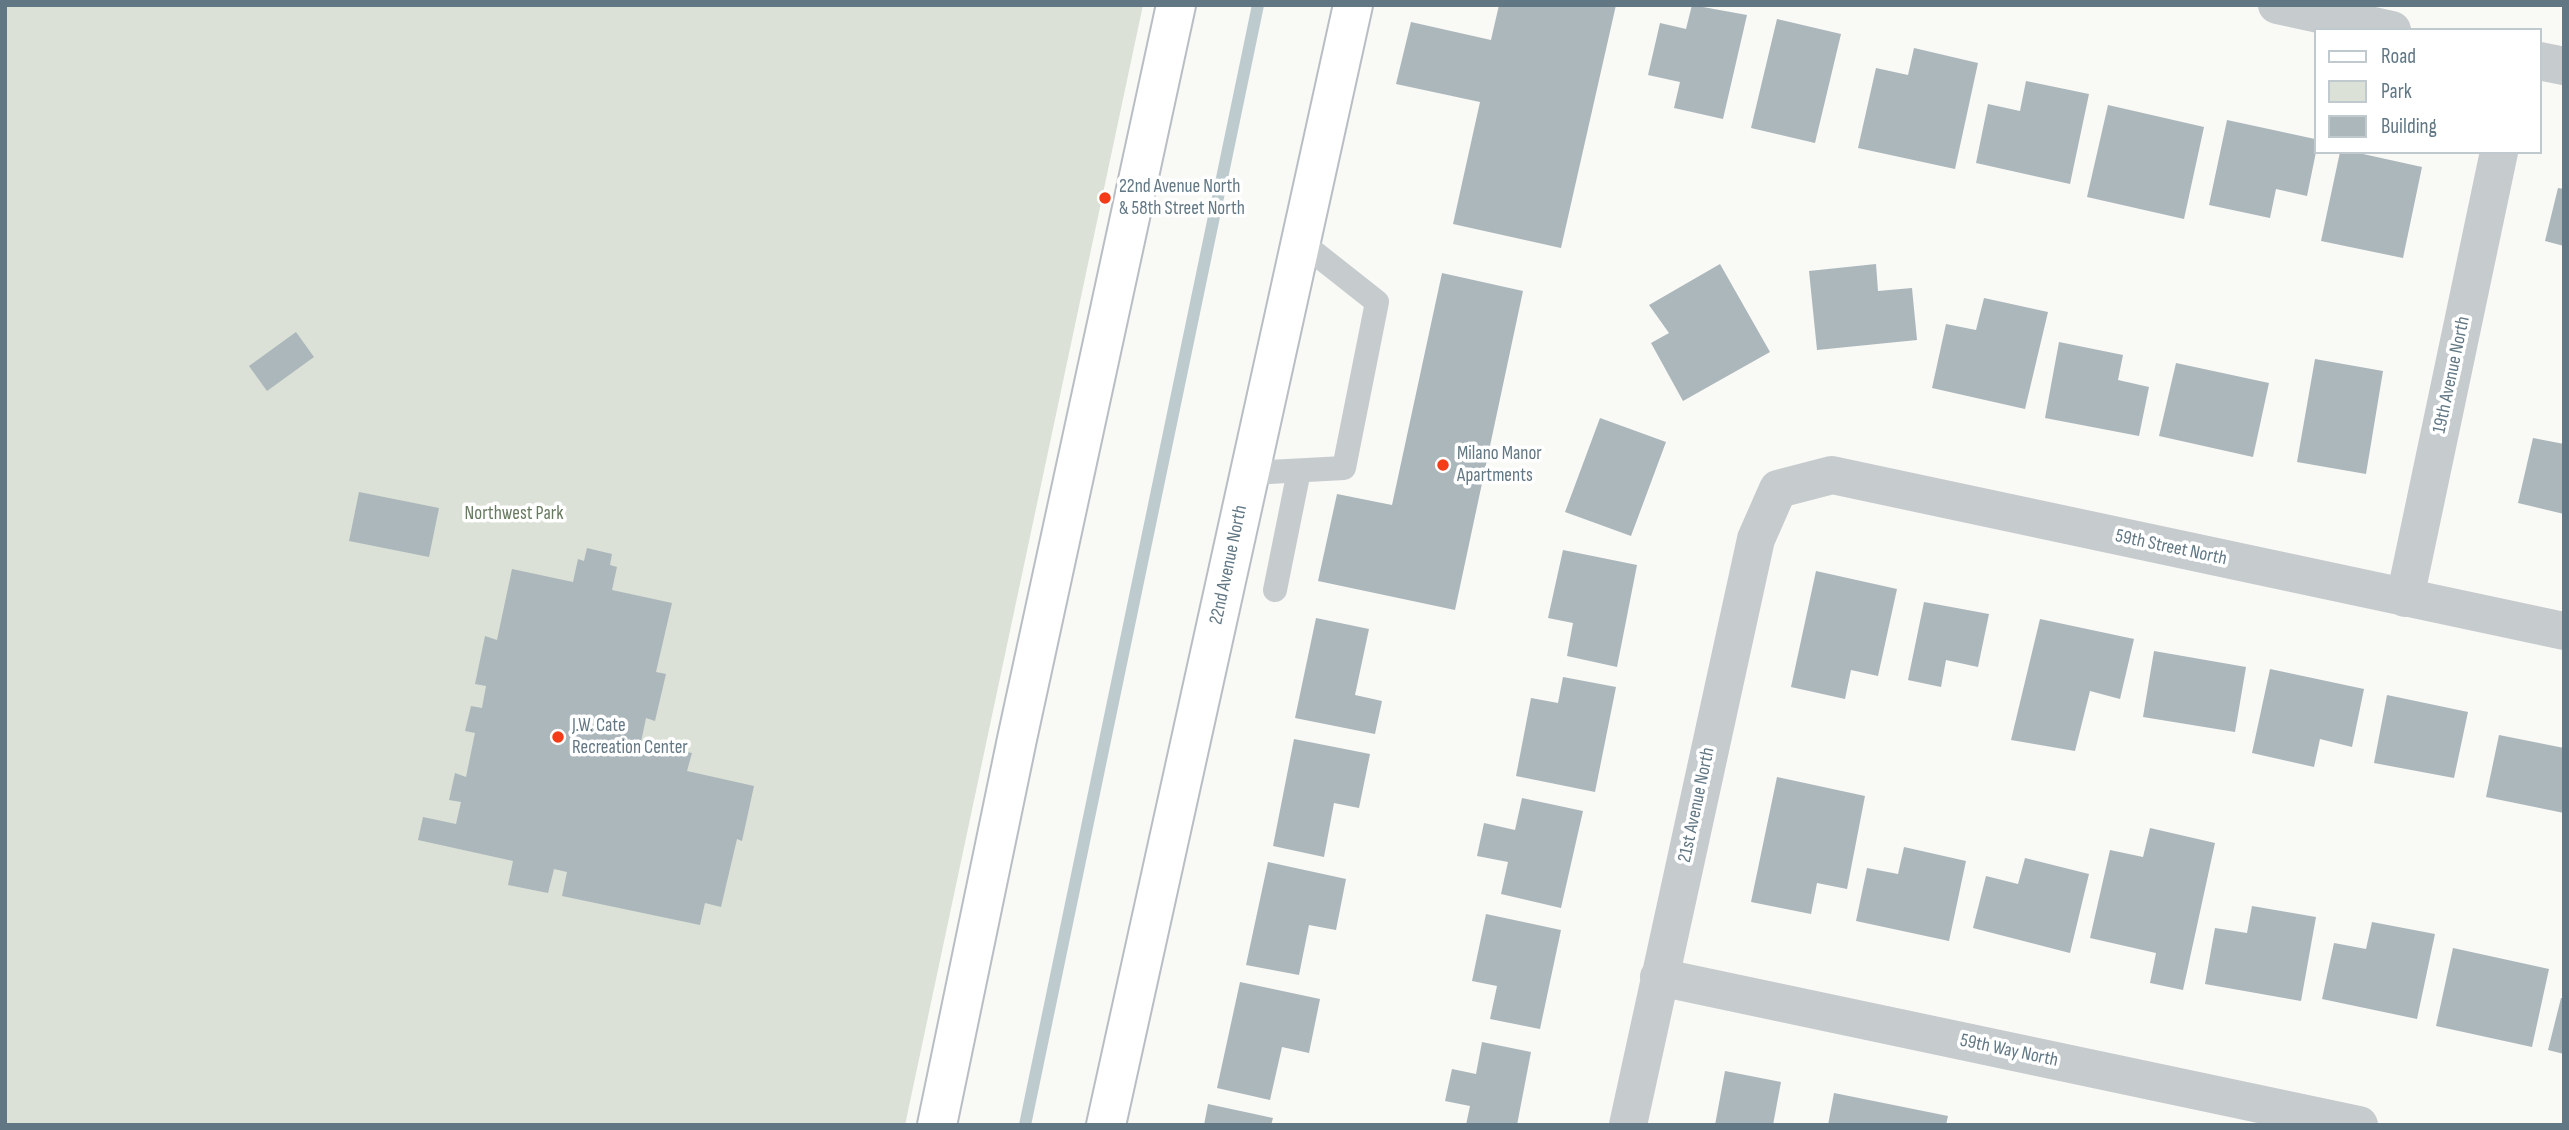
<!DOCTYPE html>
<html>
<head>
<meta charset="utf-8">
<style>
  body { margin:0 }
  #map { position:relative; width:2569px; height:1130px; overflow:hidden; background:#f9f9f6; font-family:"Sofia Sans Condensed",sans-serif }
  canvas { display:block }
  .frame { position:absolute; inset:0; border:7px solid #617784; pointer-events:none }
  .legend { position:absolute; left:2314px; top:28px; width:228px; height:126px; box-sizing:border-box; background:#fff; border:2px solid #c0c9ce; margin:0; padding:9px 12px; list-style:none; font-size:21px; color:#617784 }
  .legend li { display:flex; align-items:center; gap:14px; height:35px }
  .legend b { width:35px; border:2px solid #c0c9ce }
</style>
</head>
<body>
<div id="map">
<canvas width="2569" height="1130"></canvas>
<div class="frame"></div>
<ul class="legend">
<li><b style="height:9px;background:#fff"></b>Road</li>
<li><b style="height:19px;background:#dbe1d6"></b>Park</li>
<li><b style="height:19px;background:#acb7bc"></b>Building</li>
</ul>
</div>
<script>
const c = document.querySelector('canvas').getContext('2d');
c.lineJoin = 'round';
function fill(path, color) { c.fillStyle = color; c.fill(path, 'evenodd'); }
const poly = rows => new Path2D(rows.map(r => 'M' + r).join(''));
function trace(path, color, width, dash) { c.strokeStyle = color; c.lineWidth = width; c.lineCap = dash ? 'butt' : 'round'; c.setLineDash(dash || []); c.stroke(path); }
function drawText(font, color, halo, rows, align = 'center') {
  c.font = font + ' "Sofia Sans Condensed",sans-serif'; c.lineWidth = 7; c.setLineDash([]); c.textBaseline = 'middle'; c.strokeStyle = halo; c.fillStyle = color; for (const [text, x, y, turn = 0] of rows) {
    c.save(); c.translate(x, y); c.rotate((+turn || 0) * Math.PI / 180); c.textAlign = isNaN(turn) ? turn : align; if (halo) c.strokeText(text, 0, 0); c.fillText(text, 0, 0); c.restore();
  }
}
const green = poly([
  [5,5,1143,5,905,1125,5,1125]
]);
const stream = poly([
  [1025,1125,1258,5]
]);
const building = poly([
  [1499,5,1616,5,1561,248,1453,224,1480,102,1396,84,1411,22,1491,40],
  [1692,5,1747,15,1723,119,1674,108,1680,82,1648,75,1660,23,1686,29],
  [1777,19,1841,34,1815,143,1751,128],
  [1914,48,1978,63,1955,169,1858,148,1876,68,1908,75],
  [2026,81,2089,94,2070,184,1976,163,1988,104,2020,111],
  [2108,105,2204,127,2184,219,2087,197],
  [2227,120,2315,139,2316,152,2307,196,2276,189,2270,218,2209,205],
  [2340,152,2354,152,2422,167,2403,258,2321,241],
  [2558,188,2564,189,2564,246,2545,241],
  [1720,264,1770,352,1683,401,1651,343,1669,333,1649,305],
  [1876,264,1878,291,1912,288,1917,340,1817,350,1809,271],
  [1442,273,1523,291,1455,610,1318,581,1337,494,1392,505],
  [1984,298,2048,312,2025,409,1932,388,1946,324,1976,330],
  [296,332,314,357,267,391,249,366],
  [2059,342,2123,355,2118,380,2149,387,2139,436,2045,418],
  [2315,359,2383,371,2366,474,2297,462],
  [2176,363,2269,383,2253,457,2159,436],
  [1600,418,1666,442,1631,536,1565,512],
  [2533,438,2564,444,2564,514,2518,503],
  [359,492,439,508,429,557,349,541],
  [587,548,612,554,610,565,617,567,612,590,672,603,656,672,666,674,655,721,646,718,641,742,692,753,687,771,754,786,742,841,737,839,721,907,705,903,700,925,562,896,567,872,554,869,548,893,508,885,513,861,418,840,423,817,456,824,461,802,449,800,455,773,466,777,475,733,465,731,471,706,482,708,486,686,475,684,485,636,497,640,512,569,573,582,578,559,584,561],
  [1563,550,1637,565,1617,667,1567,656,1573,623,1548,618],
  [1816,571,1897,589,1878,676,1851,670,1845,699,1791,687],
  [1924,602,1989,614,1978,667,1946,660,1941,687,1908,680],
  [1316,618,1369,629,1355,695,1382,701,1375,734,1295,718],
  [2040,619,2134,639,2120,699,2090,691,2075,751,2011,740],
  [2154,651,2246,667,2235,732,2143,717],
  [2270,669,2364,689,2352,747,2320,739,2314,767,2252,753],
  [1563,677,1616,687,1595,792,1516,776,1531,698,1558,703],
  [2387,695,2468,712,2454,778,2374,763],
  [2499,735,2564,748,2564,813,2486,797],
  [1294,739,1370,754,1359,808,1334,803,1324,857,1273,846],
  [1777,777,1865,796,1847,889,1817,883,1811,914,1751,902],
  [1522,798,1583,811,1561,908,1501,894,1508,862,1477,856,1484,823,1515,830],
  [2150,828,2215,843,2183,990,2150,983,2156,953,2090,938,2110,850,2143,857],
  [1904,847,1966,861,1949,941,1856,921,1867,868,1898,874],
  [2025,858,2089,874,2070,953,1973,928,1986,876,2018,884],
  [1268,862,1346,879,1336,930,1309,925,1299,975,1246,965],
  [2252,906,2316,917,2301,1001,2205,984,2215,928,2247,933],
  [1486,914,1561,930,1540,1029,1490,1019,1497,986,1472,981],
  [2372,922,2435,934,2417,1019,2322,999,2334,943,2366,949],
  [2453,948,2549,969,2532,1047,2436,1026],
  [1240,982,1320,999,1309,1053,1282,1047,1270,1100,1217,1088],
  [2561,998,2564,998,2564,1054,2548,1050],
  [1482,1042,1531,1052,1517,1125,1466,1125,1470,1106,1445,1101,1452,1069,1476,1074],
  [1725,1071,1781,1082,1773,1125,1715,1125],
  [1834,1093,1948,1116,1946,1125,1828,1125],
  [1208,1104,1273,1118,1271,1125,1204,1125]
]);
const service = poly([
  [1250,473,1344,468,1377,302,1301,242],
  [1275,590,1299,471]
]);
const minor = poly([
  [2405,598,2499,152],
  [1659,977,2359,1125],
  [1628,1125,1756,539,1778,489,1832,475,2564,631]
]);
const tertiary = poly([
  [2277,5,2392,30],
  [2539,61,2564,66]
]);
const secondary = poly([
  [937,1125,1017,739,1176,5],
  [1106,1125,1353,5]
]);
const markers = [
  [1105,198,7,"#f53c19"],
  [1443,465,7,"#f53c19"],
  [558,737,7,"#f53c19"]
];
const poiNames = [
  ["22nd Avenue North",1119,187],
  ["& 58th Street North",1119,209],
  ["Milano Manor",1457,454],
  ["Apartments",1457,476],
  ["J.W. Cate",572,726],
  ["Recreation Center",572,748]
];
const streetNames = [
  ["19th Avenue North",2452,375,-78],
  ["59th Street North",2171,548,12],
  ["22nd Avenue North",1229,565,-78],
  ["21st Avenue North",1697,805,-78],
  ["59th Way North",2009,1051,12]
];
const parkNames = [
  ["Northwest Park",514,514]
];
fill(green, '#dbe1d6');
trace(stream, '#bdcbcf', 12);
fill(building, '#acb7bc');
trace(secondary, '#b8bec3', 42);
trace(service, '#c6cbce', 24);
trace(minor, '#c6cbce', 38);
trace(tertiary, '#c6cbce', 38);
trace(secondary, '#fff', 38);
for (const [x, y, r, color] of markers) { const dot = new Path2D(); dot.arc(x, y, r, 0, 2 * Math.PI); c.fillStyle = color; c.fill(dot); trace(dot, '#fff', 2.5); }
drawText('19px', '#617784', '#fff', poiNames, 'left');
drawText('19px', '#617784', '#fff', streetNames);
drawText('19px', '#677a60', '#fff', parkNames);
</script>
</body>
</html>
